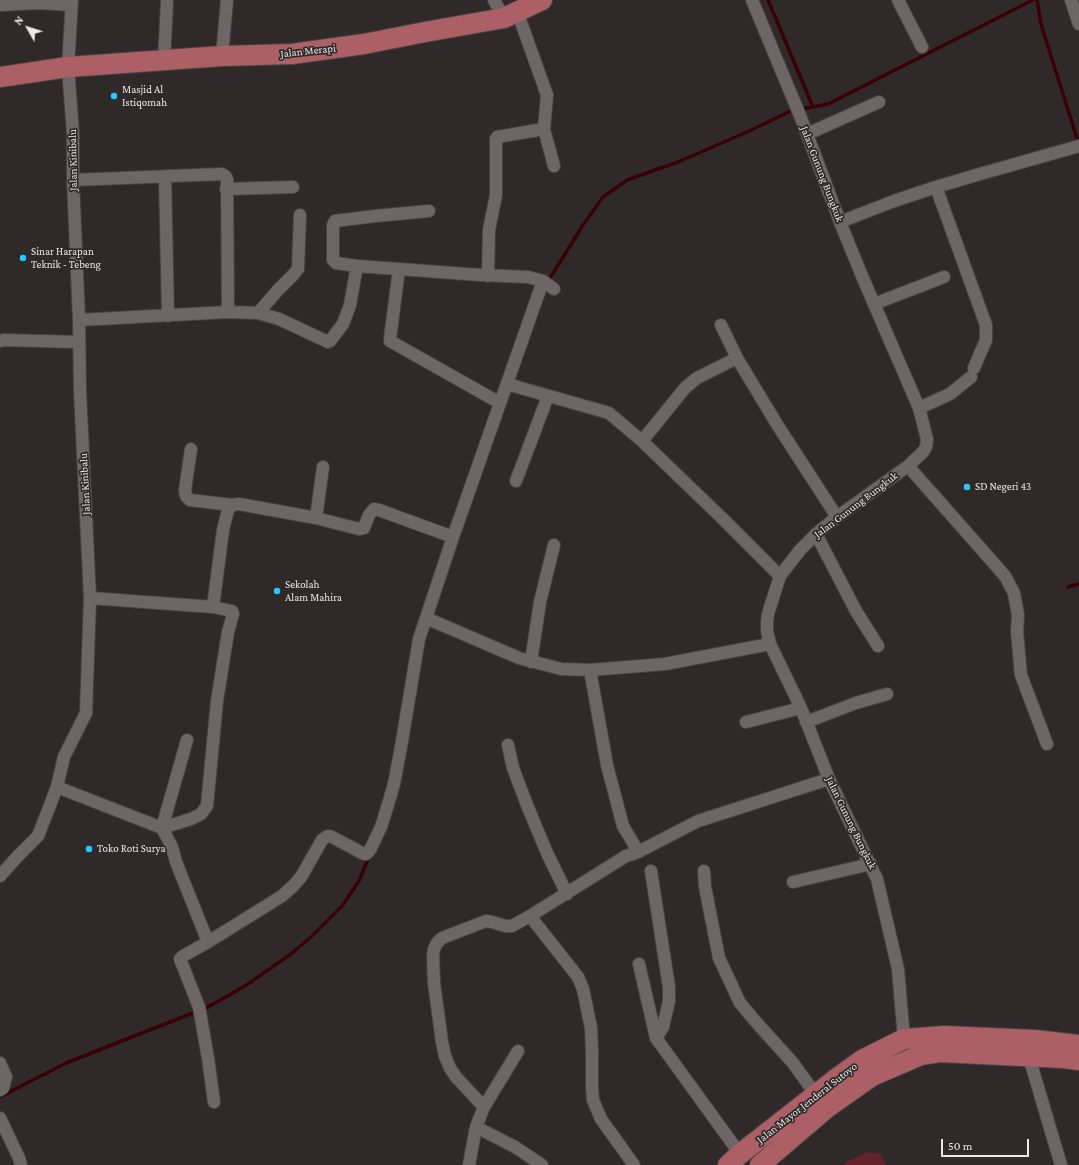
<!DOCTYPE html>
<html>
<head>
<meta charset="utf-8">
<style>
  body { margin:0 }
  #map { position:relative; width:1079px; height:1165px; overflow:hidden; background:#2f2929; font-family:"Crimson Pro",serif }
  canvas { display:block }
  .north { position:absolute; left:8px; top:8px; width:40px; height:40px; -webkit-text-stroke:3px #2f2929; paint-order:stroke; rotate:309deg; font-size:11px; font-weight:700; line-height:16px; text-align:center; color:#ece8e8 }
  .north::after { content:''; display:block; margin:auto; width:14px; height:18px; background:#ece8e8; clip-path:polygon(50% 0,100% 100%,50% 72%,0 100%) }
  .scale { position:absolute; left:941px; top:1139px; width:88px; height:18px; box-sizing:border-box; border:2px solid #ece8e8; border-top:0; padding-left:5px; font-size:12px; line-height:14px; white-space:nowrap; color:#ece8e8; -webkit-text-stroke:3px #2f2929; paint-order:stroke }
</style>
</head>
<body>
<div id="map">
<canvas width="1079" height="1165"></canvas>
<div class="north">N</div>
<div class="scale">50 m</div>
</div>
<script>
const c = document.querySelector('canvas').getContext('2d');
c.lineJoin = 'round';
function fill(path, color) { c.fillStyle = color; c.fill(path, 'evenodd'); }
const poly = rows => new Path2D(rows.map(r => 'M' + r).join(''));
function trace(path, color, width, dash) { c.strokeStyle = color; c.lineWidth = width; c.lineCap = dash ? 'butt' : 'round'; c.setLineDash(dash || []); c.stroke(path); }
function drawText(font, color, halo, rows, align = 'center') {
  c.font = font + ' "Crimson Pro",serif'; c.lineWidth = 3.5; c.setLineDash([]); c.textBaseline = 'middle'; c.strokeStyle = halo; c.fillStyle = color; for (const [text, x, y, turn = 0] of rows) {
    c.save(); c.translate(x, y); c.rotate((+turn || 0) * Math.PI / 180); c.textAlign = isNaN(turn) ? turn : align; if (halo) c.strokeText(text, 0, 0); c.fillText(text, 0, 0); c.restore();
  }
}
const green = poly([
  [868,1152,881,1154,886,1165,843,1165,847,1161]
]);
const stream = poly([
  [768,0,813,107],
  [1037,0,1041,24,1079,145],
  [547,283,583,225,603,197,627,180,678,162,747,132,791,111,828,104,1033,0],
  [1068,587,1079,584],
  [0,1097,66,1063,208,1007,245,986,291,954,312,936,342,906,359,881,368,859]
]);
const street = poly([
  [494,0,504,18],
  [752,0,801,118,840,222,862,276,919,408,927,439,926,447,923,452,908,466,837,517,816,534,800,550,780,576,768,614,767,622,767,631,770,644,801,708,829,779,877,879,898,969,904,1039],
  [898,0,922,47],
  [1071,0,1079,24],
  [0,5,39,3,71,5],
  [222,56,227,0],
  [164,61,167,2],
  [544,129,554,166],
  [807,134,879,102],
  [165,176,168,316],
  [73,180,222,174,225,176,227,179,228,312],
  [936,187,986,325,986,340,974,368],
  [226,189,293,187],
  [840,222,894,201,936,187,980,174,1079,146],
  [357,266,336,263,333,260,333,225,335,221,375,216,429,211],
  [399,269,390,339,390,341,500,403],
  [488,276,489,230,496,195,496,139,497,137,544,129,547,95,517,11],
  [543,281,453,537,426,618,519,658,561,669,590,670,665,664,770,644],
  [874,304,944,277],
  [258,313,278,290,293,275,298,269,300,215],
  [79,320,228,312,258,313,279,319,328,342,330,341,343,324,350,305,357,266,481,275,528,277,543,281,554,289],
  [721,325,737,358],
  [0,341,4,340,79,342],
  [507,384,609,413,642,441,724,520,780,576],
  [919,408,950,394,971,377],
  [642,441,685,388,697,378,737,358,778,426,837,517],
  [191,449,185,490,186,496,190,500,232,505],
  [908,466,1005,576,1014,593,1018,615,1017,632,1021,675,1047,744],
  [516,481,548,396],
  [316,518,323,467],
  [816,534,856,611,878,646],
  [213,607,223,530,228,510,232,505,239,504,316,518,359,529,364,528,369,515,374,509,379,510,453,537],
  [531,662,540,602,554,545],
  [590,670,607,765,623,826,632,841,638,852],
  [746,722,801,708],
  [806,722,856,703,887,694],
  [187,740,162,828,172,847,176,862,208,942,282,896,293,886,301,877,322,840,326,837,329,836,332,837,364,854,366,854,370,850,381,827,390,798,394,784,401,747,419,639,426,618],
  [508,745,513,768,527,805,547,853,567,894],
  [57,787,162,828,191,819,201,814,207,806,217,701,228,632,233,614,232,611,213,607,90,598],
  [651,871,669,987,669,1001,663,1027,656,1038,740,1154],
  [704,871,705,887,719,958,740,1003,756,1022,793,1063,816,1095],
  [0,876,17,857,38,836,57,787,64,757,86,713,90,598,80,391,79,320,73,180,73,134,68,67,72,0],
  [793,882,871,864],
  [530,916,578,977,583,989,591,1028,592,1050,592,1089,593,1100,601,1119,634,1165],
  [208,942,183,956,180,959,199,1007,208,1058,214,1102],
  [639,964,656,1038],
  [1029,1057,1061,1165],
  [0,1063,6,1077,3,1088,0,1090],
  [484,1107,456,1077,450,1068,445,1056,442,1042,434,983,433,956,434,949,437,943,442,938,486,921,492,922,505,926,512,926,530,916,626,856,638,852,698,821,829,779],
  [0,1118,19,1158,21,1165],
  [476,1127,515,1147,542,1165],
  [469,1165,476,1127,484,1107,518,1051]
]);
const primary = poly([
  [0,77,68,67,222,56,292,54,364,44,425,32,504,18,542,0],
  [728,1165,740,1154,837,1078,862,1060,904,1039,944,1036,1035,1040,1079,1045],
  [760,1165,828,1107,872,1076,921,1055,940,1052,1063,1058,1079,1060]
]);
const markers = [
  [114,96,4,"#26c9fe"],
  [23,258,4,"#26c9fe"],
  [967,487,4,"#26c9fe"],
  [277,591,4,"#26c9fe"],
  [89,849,4,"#26c9fe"]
];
const streetNames = [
  ["Jalan Merapi",308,51,-6],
  ["Jalan Kinibalu",73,160,-91],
  ["Jalan Gunung Bungkuk",822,174,69],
  ["Jalan Kinibalu",85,484,-93],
  ["Jalan Gunung Bungkuk",856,505,-37],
  ["Jalan Gunung Bungkuk",851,823,64],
  ["Jalan Mayor Jenderal Sutoyo",807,1103,-38]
];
const poiNames = [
  ["Masjid Al",122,90],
  ["Istiqomah",122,103],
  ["Sinar Harapan",31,252],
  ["Teknik - Tebeng",31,265],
  ["SD Negeri 43",975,487],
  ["Sekolah",285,585],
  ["Alam Mahira",285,598],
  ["Toko Roti Surya",97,849]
];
fill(green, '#642229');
trace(stream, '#390009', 3.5);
trace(street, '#4a4545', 14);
trace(primary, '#4a4545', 22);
trace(street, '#6d6666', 12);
trace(primary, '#ad5f66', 20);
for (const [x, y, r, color] of markers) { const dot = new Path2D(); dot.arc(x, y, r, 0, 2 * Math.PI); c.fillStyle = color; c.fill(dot); trace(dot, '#2f2929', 1.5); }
drawText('11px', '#ece8e8', '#2f2929', streetNames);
drawText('11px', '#ece8e8', '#2f2929', poiNames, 'left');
</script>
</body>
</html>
